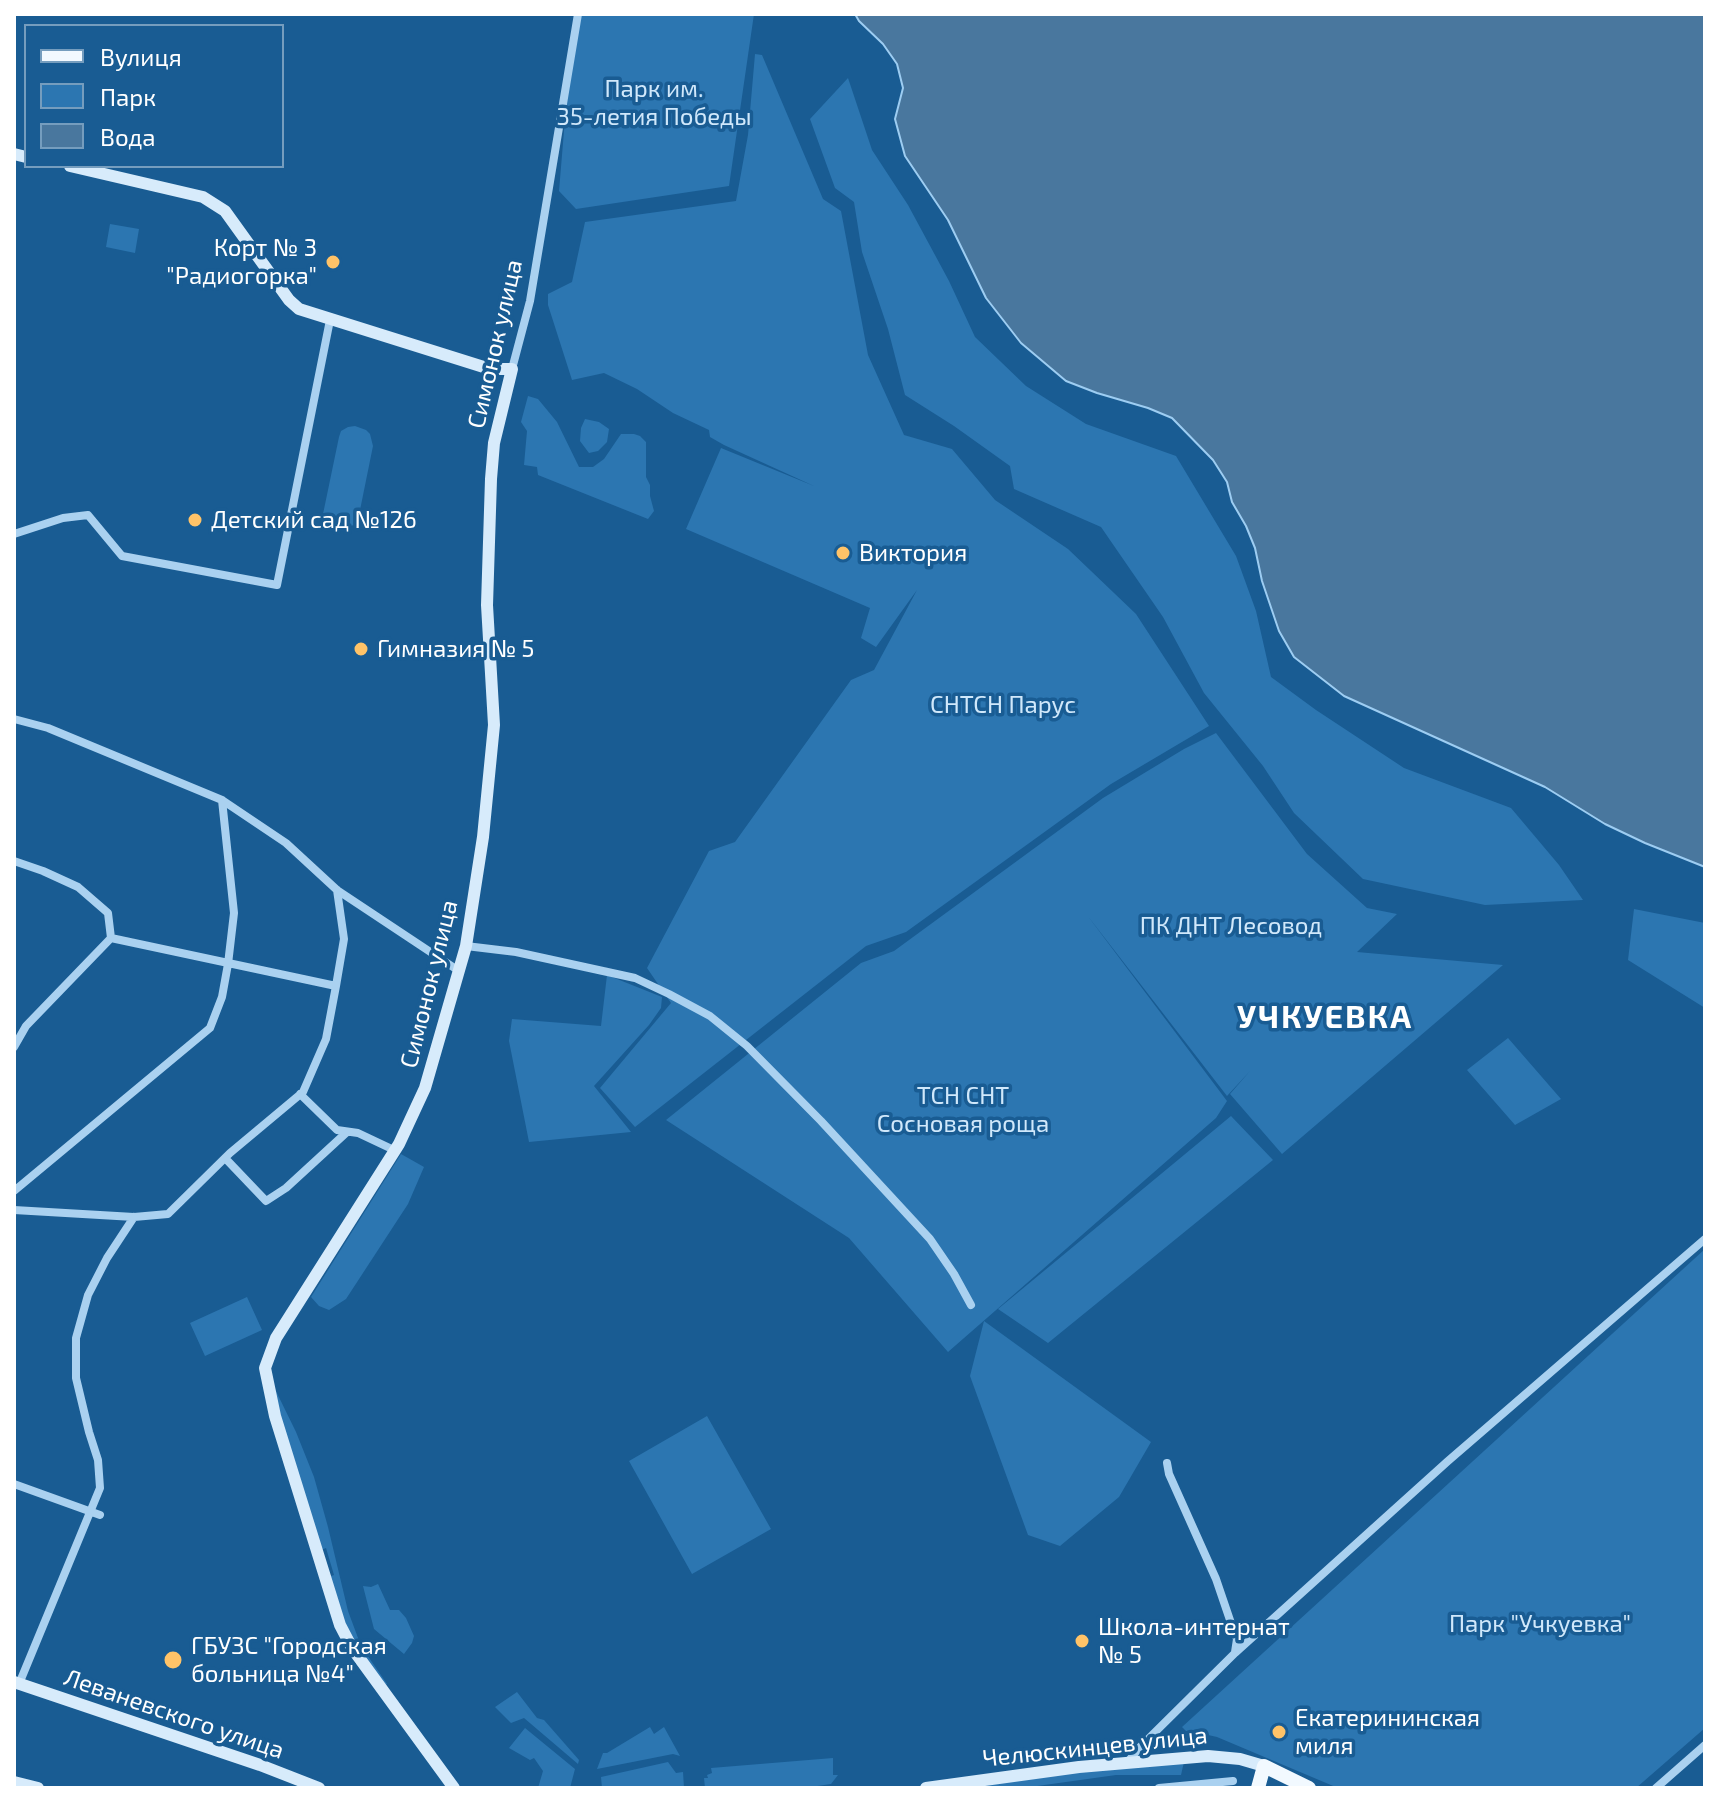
<!DOCTYPE html>
<html>
<head>
<meta charset="utf-8">
<style>
  body { margin:0 }
  #map { position:relative; width:1719px; height:1802px; overflow:hidden; background:#195c93; font-family:"Exo 2",sans-serif }
  canvas { display:block }
  .frame { position:absolute; inset:0; border:16px solid #fff; pointer-events:none }
  .legend { position:absolute; left:24px; top:24px; width:260px; height:144px; box-sizing:border-box; background:#195c93; border:2px solid #759dbe; margin:0; padding:10px 14px; list-style:none; font-size:24px; color:#fff }
  .legend li { display:flex; align-items:center; gap:16px; height:40px }
  .legend b { width:40px; border:2px solid #759dbe }
</style>
</head>
<body>
<div id="map">
<canvas width="1719" height="1802"></canvas>
<div class="frame"></div>
<ul class="legend">
<li><b style="height:10px;background:#f2f9ff"></b>Вулиця</li>
<li><b style="height:22px;background:#2c76b1"></b>Парк</li>
<li><b style="height:22px;background:#49779e"></b>Вода</li>
</ul>
</div>
<script>
const c = document.querySelector('canvas').getContext('2d');
c.lineJoin = 'round';
function fill(path, color) { c.fillStyle = color; c.fill(path, 'evenodd'); }
const poly = rows => new Path2D(rows.map(r => 'M' + r).join(''));
function trace(path, color, width, dash) { c.strokeStyle = color; c.lineWidth = width; c.lineCap = dash ? 'butt' : 'round'; c.setLineDash(dash || []); c.stroke(path); }
function drawText(font, color, halo, rows, align = 'center') {
  c.font = font + ' "Exo 2",sans-serif'; c.lineWidth = 7; c.setLineDash([]); c.textBaseline = 'middle'; c.strokeStyle = halo; c.fillStyle = color; for (const [text, x, y, turn = 0] of rows) {
    c.save(); c.translate(x, y); c.rotate((+turn || 0) * Math.PI / 180); c.textAlign = isNaN(turn) ? turn : align; if (halo) c.strokeText(text, 0, 0); c.fillText(text, 0, 0); c.restore();
  }
}
const green = poly([
  [581,14,754,14,729,186,576,209,559,191,569,71],
  [755,54,762,55,823,199,841,211,868,355,904,435,952,449,995,500,1068,549,1136,614,1209,726,1111,784,906,932,866,946,635,1127,600,1088,671,1003,647,968,709,851,735,842,851,680,874,670,917,590,876,647,861,638,870,608,686,529,721,448,814,486,724,445,710,437,709,430,673,413,637,389,604,373,572,380,548,305,548,294,572,282,585,222,736,201,748,135],
  [848,78,872,150,908,205,949,281,975,337,1026,386,1086,424,1176,456,1236,556,1256,611,1271,677,1316,710,1404,768,1511,808,1559,865,1583,900,1485,905,1363,879,1294,813,1263,766,1204,693,1163,617,1101,527,1014,489,1010,466,954,426,905,395,888,329,862,252,854,202,835,188,810,119],
  [110,224,139,229,135,253,106,247],
  [528,396,538,399,557,422,579,467,593,467,604,459,621,434,634,434,640,436,646,442,646,477,650,485,650,496,654,511,648,519,538,475,537,467,524,465,527,431,521,422],
  [585,419,599,422,609,429,607,442,598,451,589,453,580,441,581,428],
  [355,426,366,430,370,434,373,446,359,515,358,521,354,525,343,528,333,527,324,519,323,514,339,437,341,431,348,427],
  [1216,733,1307,854,1367,908,1397,914,1357,952,1503,965,1282,1154,1230,1094,1250,1071,1227,1096,1087,915,1227,1101,1216,1118,948,1352,849,1238,666,1120,861,963,894,951,1103,798,1184,749],
  [1634,909,1705,923,1705,1008,1628,960],
  [607,975,662,997,661,1008,649,1025,594,1086,631,1132,529,1142,509,1041,512,1019,601,1026],
  [1508,1038,1561,1099,1515,1125,1467,1070],
  [1231,1116,1273,1160,1048,1343,998,1309],
  [401,1154,424,1167,408,1204,346,1299,329,1310,319,1306,311,1297],
  [1705,1249,1705,1728,1636,1788,1338,1788,1217,1737,1195,1732,1189,1734,1182,1727],
  [247,1297,262,1330,205,1356,190,1323],
  [984,1321,1151,1442,1119,1497,1060,1546,1028,1535,970,1376],
  [269,1383,272,1383,296,1432,314,1477,328,1527,348,1611,361,1646,387,1684,383,1687,354,1648,328,1577,334,1575,326,1548,321,1550],
  [707,1416,771,1529,692,1574,629,1461],
  [378,1584,390,1610,399,1610,406,1618,414,1636,412,1643,404,1654,374,1629,363,1586,371,1587],
  [517,1692,537,1718,544,1720,579,1760,578,1764,524,1718,511,1723,495,1707],
  [650,1727,654,1734,664,1727,680,1756,673,1754,597,1769,603,1753,607,1753],
  [525,1728,575,1769,570,1788,538,1788,543,1771,534,1758,530,1760,509,1748],
  [833,1758,833,1775,838,1775,831,1784,804,1788,705,1788,704,1778,708,1778,707,1775,712,1773,711,1768],
  [668,1762,676,1773,683,1772,684,1788,602,1788,601,1777],
  [1184,1762,1181,1775,1116,1775,1023,1788,954,1788,1086,1770]
]);
const water = poly([
  [855,14,1705,14,1705,867,1645,843,1605,824,1545,787,1344,696,1294,657,1279,631,1262,581,1255,548,1246,526,1232,502,1227,482,1213,460,1172,418,1148,408,1097,393,1066,381,1021,343,986,298,948,220,905,156,895,119,903,88,897,64,883,44,859,21,855,14]
]);
const street = poly([
  [512,369,530,301,578,14],
  [14,534,63,518,88,515,122,556,277,585,330,320],
  [14,719,48,728,222,800,286,843,337,890,459,971],
  [14,861,43,871,78,887,108,913,111,938,26,1026,14,1047],
  [111,938,336,986],
  [466,946,516,952,635,978,669,994,710,1016,747,1046,821,1121,930,1239,954,1274,971,1305],
  [300,1094,337,1130,358,1133,394,1150],
  [225,1158,266,1201,286,1188,347,1132],
  [14,1191,210,1028,222,997,228,964,234,913,222,800],
  [14,1210,134,1217,168,1214,230,1153,303,1092,326,1039,336,986,344,939,337,890],
  [1167,1463,1169,1474,1216,1579,1232,1626,1237,1639,1235,1652],
  [14,1484,100,1515],
  [19,1684,100,1488,98,1460,89,1432,76,1378,76,1338,88,1295,107,1258,134,1217],
  [1127,1763,1139,1748,1235,1653,1448,1461,1705,1239],
  [1159,1788,1233,1781],
  [1656,1788,1705,1745]
]);
const secondary = poly([
  [14,154,26,157],
  [70,166,203,197,225,211,289,300,299,309,490,369,512,369,494,443,491,479,487,605,494,725,483,837,466,946,425,1088,399,1144,276,1338,265,1368,275,1416,340,1625,352,1648,454,1788],
  [14,1682,260,1765,319,1788],
  [14,1782,38,1788],
  [926,1788,1079,1767,1208,1756,1240,1759,1264,1766]
]);
const primary = poly([
  [1258,1788,1264,1766,1309,1788]
]);
const markers = [
  [333,262,8,"#ffc368"],
  [195,520,8,"#ffc368"],
  [843,553,8,"#ffc368"],
  [361,649,8,"#ffc368"],
  [1082,1641,8,"#ffc368"],
  [173,1660,10,"#ffc368"],
  [1279,1732,8,"#ffc368"]
];
const parkNames = [
  ["Парк им.",654,89],
  ["35-летия Победы",654,117],
  ["СНТСН Парус",1003,705],
  ["ПК ДНТ Лесовод",1231,926],
  ["ТСН СНТ",963,1096],
  ["Сосновая роща",963,1124],
  ["Парк \"Учкуевка\"",1540,1624]
];
const poiNames = [
  ["Корт № 3",317,248,"right"],
  ["\"Радиогорка\"",317,276,"right"],
  ["Детский сад №126",211,520],
  ["Виктория",859,553],
  ["Гимназия № 5",377,649],
  ["Школа-интернат",1098,1627],
  ["№ 5",1098,1655],
  ["ГБУЗС \"Городская",191,1646],
  ["больница №4\"",191,1674],
  ["Екатерининская",1295,1718],
  ["миля",1295,1746]
];
const streetNames = [
  ["Симонок улица",495,344,-77],
  ["Симонок улица",429,984,-76],
  ["Леваневского улица",174,1714,19],
  ["Челюскинцев улица",1095,1747,-6]
];
const districtNames = [
  ["УЧКУЕВКА",1325,1017]
];
fill(green, '#2c76b1');
fill(water, '#49779e');
trace(water, '#9dcdf2', 2);
trace(street, '#aad1f0', 8);
trace(secondary, '#d7ebfb', 12);
trace(primary, '#f2f9ff', 14);
for (const [x, y, r, color] of markers) { const dot = new Path2D(); dot.arc(x, y, r, 0, 2 * Math.PI); c.fillStyle = color; c.fill(dot); trace(dot, '#195c93', 3); }
drawText('24px', '#d0e8fb', '#195c93', parkNames);
drawText('24px', '#fff', '#195c93', poiNames, 'left');
drawText('24px', '#fff', '#195c93', streetNames);
c.letterSpacing = '2px';
drawText('bold 32px', '#fff', '#195c93', districtNames);
c.letterSpacing = '0px';
</script>
</body>
</html>
